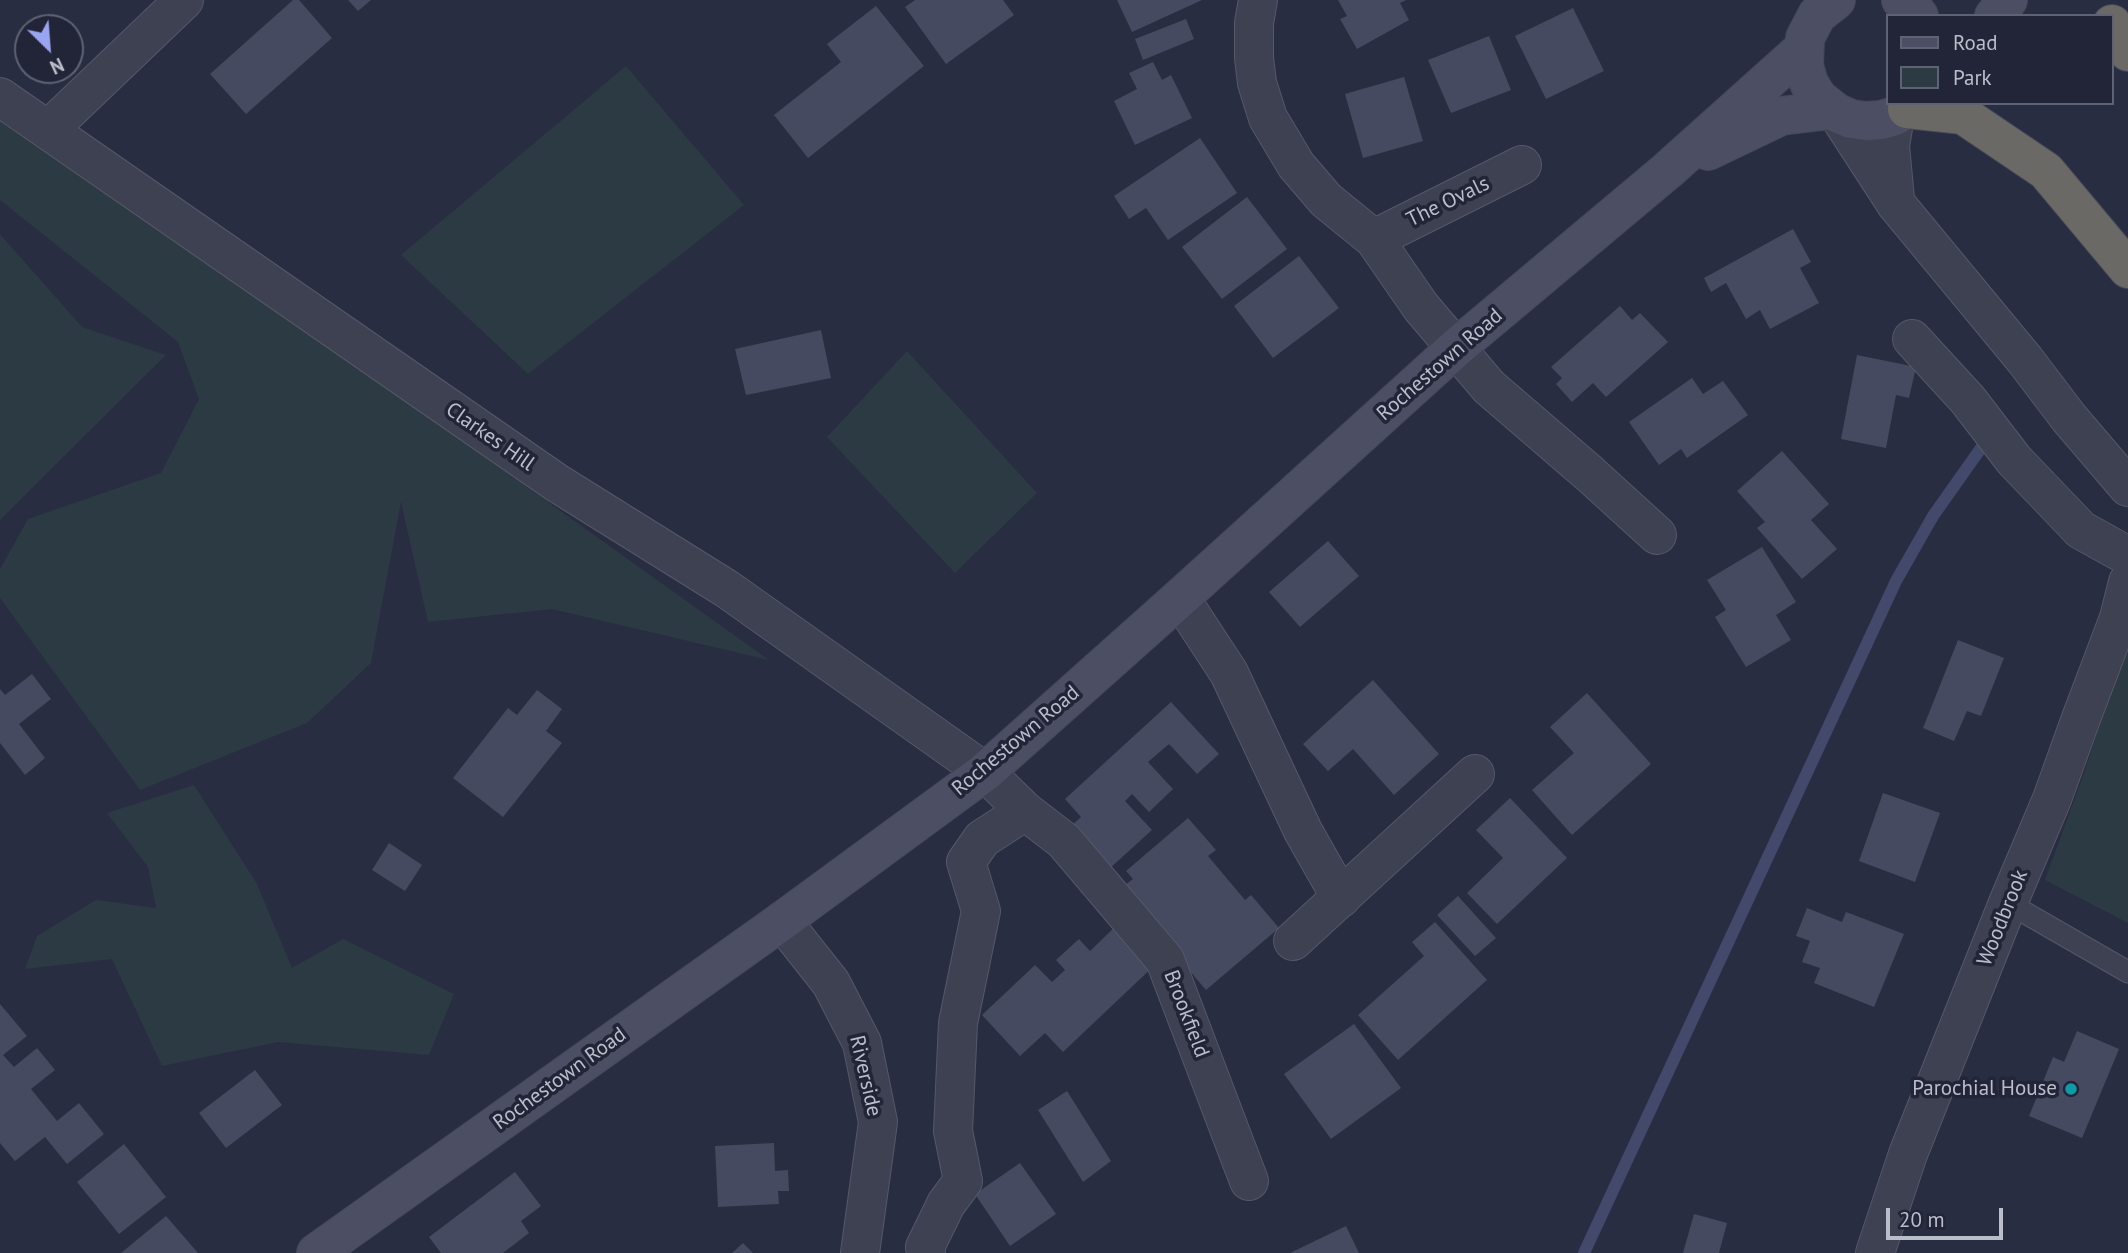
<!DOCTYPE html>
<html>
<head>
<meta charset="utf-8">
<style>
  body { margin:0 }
  #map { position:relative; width:2128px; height:1253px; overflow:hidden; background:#292d42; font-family:"PT Sans",sans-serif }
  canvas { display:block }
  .legend { position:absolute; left:1886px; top:14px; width:228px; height:91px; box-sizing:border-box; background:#222537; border:2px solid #5f6272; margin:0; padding:9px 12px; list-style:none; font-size:21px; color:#bbbdcb }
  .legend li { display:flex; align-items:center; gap:14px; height:35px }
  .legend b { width:35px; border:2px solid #5f6272 }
  .north { position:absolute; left:14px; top:14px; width:70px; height:70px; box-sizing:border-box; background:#222537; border:2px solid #5f6272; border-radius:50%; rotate:155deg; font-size:19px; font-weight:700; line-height:28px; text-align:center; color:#bbbdcb }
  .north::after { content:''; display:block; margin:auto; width:24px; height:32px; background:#99a5f1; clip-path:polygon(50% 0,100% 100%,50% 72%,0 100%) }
  .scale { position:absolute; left:1886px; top:1208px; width:117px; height:32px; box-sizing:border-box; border:4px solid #bbbdcb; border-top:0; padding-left:9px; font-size:21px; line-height:24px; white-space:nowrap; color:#bbbdcb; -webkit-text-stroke:5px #222537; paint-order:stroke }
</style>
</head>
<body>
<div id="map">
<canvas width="2128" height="1253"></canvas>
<ul class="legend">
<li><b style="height:9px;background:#4c4f64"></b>Road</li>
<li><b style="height:19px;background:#2b3a43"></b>Park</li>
</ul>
<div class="north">N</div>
<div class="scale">20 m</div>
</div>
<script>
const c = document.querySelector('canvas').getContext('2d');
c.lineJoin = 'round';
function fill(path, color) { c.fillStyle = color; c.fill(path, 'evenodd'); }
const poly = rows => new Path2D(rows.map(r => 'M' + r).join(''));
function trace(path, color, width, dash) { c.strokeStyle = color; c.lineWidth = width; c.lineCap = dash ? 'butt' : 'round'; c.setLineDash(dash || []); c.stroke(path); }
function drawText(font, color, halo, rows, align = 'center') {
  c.font = font + ' "PT Sans",sans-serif'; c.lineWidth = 7; c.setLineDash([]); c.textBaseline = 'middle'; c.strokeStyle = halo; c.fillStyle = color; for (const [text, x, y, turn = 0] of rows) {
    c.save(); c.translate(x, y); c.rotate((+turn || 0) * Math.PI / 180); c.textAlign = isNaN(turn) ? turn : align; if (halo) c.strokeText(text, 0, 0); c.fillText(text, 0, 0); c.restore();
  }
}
const green = poly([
  [626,66,744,205,528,374,401,255],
  [0,119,299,324,769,660,552,609,428,622,401,502,371,663,307,723,140,790,0,598,0,569,28,519,161,473,199,399,178,342,0,200],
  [0,234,82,327,166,355,0,520],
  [907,351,1037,493,955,573,827,437],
  [2128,638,2128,923,2045,880,2084,773],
  [194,785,257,884,292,968,343,939,454,994,429,1055,278,1042,162,1066,112,959,25,969,37,936,96,900,156,908,148,867,107,813]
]);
const stream = poly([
  [1584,1253,1896,581,1933,516,1986,441]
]);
const building = poly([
  [293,0,299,0,332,38,246,114,210,74],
  [348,0,371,0,358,11],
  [915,0,1003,0,1014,15,946,64,905,7],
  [1117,0,1202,0,1132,32],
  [1338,0,1406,0,1400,3,1409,20,1357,49,1340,19,1347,16],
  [876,6,924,66,808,158,774,115,841,62,827,44],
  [1573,8,1604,71,1546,99,1515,36],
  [1186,19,1194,39,1143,60,1135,39],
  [1489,36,1511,90,1451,113,1428,60],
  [1153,62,1162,80,1171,75,1192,118,1135,145,1114,101,1137,89,1129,73],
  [1404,77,1423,141,1363,158,1345,94],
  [1200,138,1237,193,1168,240,1146,208,1129,219,1114,196],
  [1247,197,1287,249,1222,299,1182,247],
  [1793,229,1811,262,1800,268,1819,303,1770,329,1760,310,1746,319,1726,283,1711,292,1704,278],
  [1299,256,1339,308,1273,358,1234,306],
  [1620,306,1632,320,1640,313,1668,342,1606,397,1593,383,1572,402,1556,384,1562,378,1551,367],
  [821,330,831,378,746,395,735,349],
  [1857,355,1916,367,1909,398,1896,395,1886,448,1841,439],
  [1692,378,1703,394,1723,381,1748,415,1687,458,1681,449,1659,465,1629,422],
  [1782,451,1829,504,1811,520,1837,549,1802,579,1757,528,1765,522,1737,491],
  [1328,541,1359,576,1300,627,1269,592],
  [1762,547,1796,602,1776,615,1791,640,1746,667,1715,617,1726,610,1707,580],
  [1958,640,2004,658,1981,716,1967,711,1954,741,1923,728],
  [32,674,51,699,19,724,45,758,25,775,0,743,0,689,5,695],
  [1373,680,1439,754,1394,795,1353,749,1328,771,1303,744],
  [537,690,562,709,546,731,562,743,503,817,453,778,508,708,517,715],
  [1587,693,1651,764,1572,835,1532,790,1574,753,1550,727],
  [1171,702,1219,754,1197,774,1169,744,1148,762,1173,789,1149,812,1132,794,1125,801,1152,830,1109,869,1070,827,1081,817,1065,799],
  [1883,793,1940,813,1915,882,1859,861],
  [1510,798,1567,858,1497,924,1467,893,1503,858,1476,830],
  [1188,818,1216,850,1208,856,1245,900,1251,895,1279,928,1206,990,1120,889,1133,879,1126,871],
  [389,843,422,865,405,891,372,870],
  [1458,896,1496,938,1475,956,1437,915],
  [1807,908,1842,922,1846,912,1904,934,1874,1007,1814,983,1820,968,1802,962,1810,941,1796,936],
  [1435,922,1487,980,1398,1060,1358,1015,1424,956,1412,942],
  [1119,923,1157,963,1063,1052,1045,1033,1020,1056,982,1015,1035,965,1052,982,1065,970,1056,960,1079,939,1090,951],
  [0,1004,27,1036,3,1055,14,1067,37,1048,55,1070,31,1089,57,1121,79,1103,104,1134,67,1164,45,1137,15,1161,0,1143],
  [1354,1024,1401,1088,1331,1139,1284,1074],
  [2077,1031,2119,1049,2082,1138,2029,1116,2053,1057,2064,1062],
  [255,1070,282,1105,226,1148,199,1113],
  [1067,1091,1111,1161,1083,1182,1038,1110],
  [774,1143,775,1171,788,1170,789,1191,778,1191,779,1204,718,1207,715,1146],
  [124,1144,166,1197,119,1234,77,1182],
  [1020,1163,1056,1214,1010,1246,975,1194],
  [515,1172,541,1206,521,1221,529,1233,503,1253,441,1253,429,1237],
  [1694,1214,1727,1223,1719,1253,1683,1253],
  [166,1216,198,1253,121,1253],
  [1346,1226,1359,1253,1290,1253],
  [743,1243,753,1253,732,1253]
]);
const service = poly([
  [2008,903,2128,972]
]);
const minor = poly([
  [1258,0,1254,23,1254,58,1257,83,1268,118,1296,165,1326,200,1374,239,1421,307,1489,387,1590,474,1657,535],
  [1837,113,1896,204,2025,360,2069,418,2128,487],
  [48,130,184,0],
  [1895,199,1890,146,1895,116],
  [1374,239,1522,165],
  [1912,339,1968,400,2014,460,2081,530,2128,556],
  [1180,598,1229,673,1303,831,1341,898],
  [1025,811,1064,841,1165,960,1249,1181],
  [782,921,831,983,862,1043,878,1122,860,1253],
  [1293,941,1475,774],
  [926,1253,925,1247,946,1204,963,1181,953,1131,958,1023,981,911,966,862,982,839,1025,811,985,772],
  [1875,1253,1908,1154,2008,903,2052,799,2080,721,2119,618,2128,582]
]);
const tertiary = poly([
  [0,97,557,483,727,589,985,772]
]);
const secondary = poly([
  [1836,0,1817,15,1805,38,1804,66,1809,83,1818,98,1837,113,1851,119,1866,121,1881,120,1895,116,1914,103],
  [1901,0,1913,8,1919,16],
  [1994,16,2008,0],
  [1708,151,1781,116,1830,110],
  [316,1253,782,921,985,772,1180,598,1457,347,1668,170,1803,49]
]);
const trunk = poly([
  [2112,24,2128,52],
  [1907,109,1963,115,2046,171,2128,269]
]);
const markers = [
  [2071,1089,7,"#0f9aa8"]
];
const streetNames = [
  ["The Ovals",1448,202,-26],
  ["Rochestown Road",1440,365,-41],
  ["Clarkes Hill",490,437,35],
  ["Rochestown Road",1016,741,-40],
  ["Woodbrook",2003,918,-68],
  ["Brookfield",1186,1014,69],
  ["Riverside",865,1076,77],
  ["Rochestown Road",560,1079,-36]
];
const poiNames = [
  ["Parochial House",2057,1089]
];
fill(green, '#2b3a43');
trace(stream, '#42496b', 12);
fill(building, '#464a61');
trace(service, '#565869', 23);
trace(minor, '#565869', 40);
trace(tertiary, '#565869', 40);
trace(secondary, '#444758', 40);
trace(trunk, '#454859', 40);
trace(service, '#3d4152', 21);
trace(minor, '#3d4152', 38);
trace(tertiary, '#3d4152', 38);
trace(secondary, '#4c4f64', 38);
trace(trunk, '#6a6966', 38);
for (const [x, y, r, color] of markers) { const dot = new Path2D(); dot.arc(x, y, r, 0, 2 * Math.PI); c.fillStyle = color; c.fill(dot); trace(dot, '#222537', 2.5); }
drawText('21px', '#bbbdcb', '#222537', streetNames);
drawText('21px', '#bbbdcb', '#222537', poiNames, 'right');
</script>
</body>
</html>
